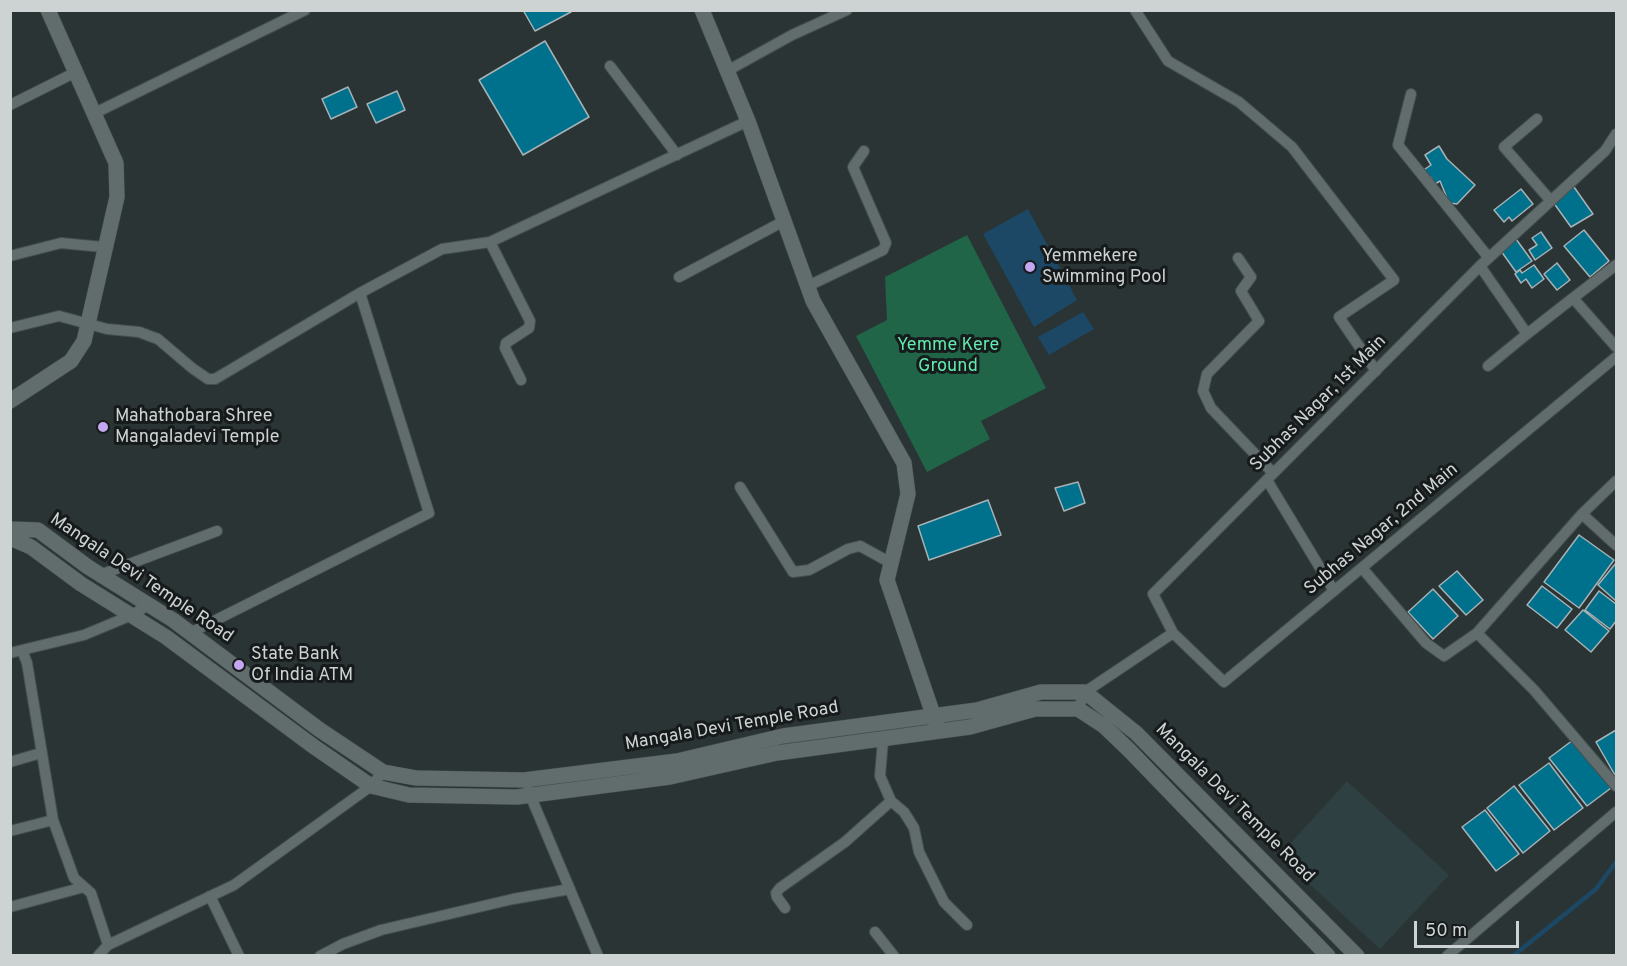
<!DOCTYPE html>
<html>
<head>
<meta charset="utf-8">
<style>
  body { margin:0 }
  #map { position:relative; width:1627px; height:966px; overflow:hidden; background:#2a3434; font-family:Overpass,sans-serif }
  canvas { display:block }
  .frame { position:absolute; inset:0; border:12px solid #cdd3d3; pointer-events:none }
  .scale { position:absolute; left:1414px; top:921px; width:105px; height:27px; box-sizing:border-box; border:3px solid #cdd3d3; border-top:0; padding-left:8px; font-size:18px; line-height:21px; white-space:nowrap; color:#cdd3d3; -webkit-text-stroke:4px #161a1b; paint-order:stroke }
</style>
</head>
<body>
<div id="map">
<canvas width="1627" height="966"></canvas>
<div class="frame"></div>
<div class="scale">50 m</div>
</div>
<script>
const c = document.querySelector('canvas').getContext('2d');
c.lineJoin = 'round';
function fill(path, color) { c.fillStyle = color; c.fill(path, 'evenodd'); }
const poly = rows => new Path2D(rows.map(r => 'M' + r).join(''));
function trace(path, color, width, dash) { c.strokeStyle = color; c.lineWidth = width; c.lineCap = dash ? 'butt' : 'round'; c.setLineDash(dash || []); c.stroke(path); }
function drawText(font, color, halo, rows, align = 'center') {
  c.font = font + ' Overpass,sans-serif'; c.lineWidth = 6; c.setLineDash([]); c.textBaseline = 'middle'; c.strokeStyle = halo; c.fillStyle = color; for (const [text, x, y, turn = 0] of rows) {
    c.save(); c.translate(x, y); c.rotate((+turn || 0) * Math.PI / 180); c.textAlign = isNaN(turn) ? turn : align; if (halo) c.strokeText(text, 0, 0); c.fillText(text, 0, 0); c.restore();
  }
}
const built = poly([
  [1347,781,1449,875,1380,949,1279,856]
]);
const green = poly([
  [967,235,1046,388,981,421,990,439,927,472,856,336,887,320,885,277]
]);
const water = poly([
  [1028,209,1077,300,1034,327,983,234],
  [1083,312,1094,329,1049,355,1038,337]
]);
const stream = poly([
  [1513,956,1596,889,1616,862]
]);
const building = poly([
  [523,10,570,10,571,12,535,31,523,10],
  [545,41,589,117,523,155,479,80,545,41],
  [348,87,357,107,331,119,322,99,348,87],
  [397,91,405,110,376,123,367,104,397,91],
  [1439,146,1447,159,1475,185,1457,204,1449,203,1440,181,1435,184,1431,177,1427,179,1422,171,1431,165,1425,155,1439,146],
  [1574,187,1593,214,1571,227,1553,202,1574,187],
  [1521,189,1533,204,1512,221,1509,217,1504,222,1494,210,1521,189],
  [1584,230,1609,261,1590,277,1564,246,1584,230],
  [1541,232,1552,248,1535,260,1529,250,1537,245,1532,238,1541,232],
  [1516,239,1532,261,1516,272,1501,251,1516,239],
  [1557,263,1570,280,1557,290,1544,274,1557,263],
  [1534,265,1544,279,1532,288,1526,279,1521,283,1515,274,1520,270,1522,273,1534,265],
  [1078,482,1085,503,1064,511,1055,488,1078,482],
  [988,500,1001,535,929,560,918,526,988,500],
  [1579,535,1614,560,1579,608,1544,582,1579,535],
  [1616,563,1616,601,1598,585,1616,563],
  [1457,571,1483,600,1466,615,1439,586,1457,571],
  [1542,586,1572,609,1557,628,1527,605,1542,586],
  [1433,589,1458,616,1433,639,1408,612,1433,589],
  [1599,591,1616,604,1616,621,1610,629,1585,610,1599,591],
  [1583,610,1609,631,1591,652,1565,630,1583,610],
  [1616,730,1616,777,1596,742,1616,730],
  [1573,740,1611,788,1587,806,1549,758,1573,740],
  [1549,763,1583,808,1554,830,1519,785,1549,763],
  [1514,786,1550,831,1523,853,1487,808,1514,786],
  [1485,810,1519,854,1496,871,1462,827,1485,810]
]);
const street = poly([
  [1135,10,1168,61,1239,102,1292,147,1394,280,1339,317,1376,371],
  [610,66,677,155],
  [727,71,792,35,847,10],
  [1411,94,1398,145,1489,258],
  [10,105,76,72],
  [95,113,305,10],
  [1537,119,1504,147,1551,201],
  [490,242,530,321,529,328,506,343,505,348,521,380],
  [10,256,61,243,103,247],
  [1238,258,1251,277,1241,291,1259,321,1207,374,1203,391,1211,408,1273,473],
  [1480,266,1527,334,1573,298,1616,347],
  [679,277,784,221],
  [808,286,883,250,886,243,853,167,864,151],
  [1573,298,1616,265],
  [10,328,59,316,107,329,139,332,158,339,192,368,208,379,215,379,360,293,442,249,490,242,748,121],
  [1488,366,1527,334],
  [1267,480,1334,591],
  [1616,481,1582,514,1477,633,1534,690,1616,786],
  [740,487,793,572,809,570,848,549,860,546,891,563],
  [1582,514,1616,545],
  [1362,568,1426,643,1444,656,1477,633],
  [100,575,217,531],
  [190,633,429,513,360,293],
  [1173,633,1224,682,1616,357],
  [22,650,84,635,132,615,148,605],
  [10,653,22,650,27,663,53,820,74,878,91,893,108,945],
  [1078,709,1085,692,1173,633,1153,594,1480,266,1605,151,1616,134],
  [883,740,880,776,891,801,904,812,914,828,919,852,944,902,967,925],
  [10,762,41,753],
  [528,790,598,956],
  [10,831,53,820],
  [210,896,239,956],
  [10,907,84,887],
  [785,908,777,897,776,893,780,888,845,842,891,801],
  [875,932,894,956],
  [98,956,108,945,234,885,371,786,383,772],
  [320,956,343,944,381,930,513,899,570,889],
  [1447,956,1616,812]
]);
const secondary = poly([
  [702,10,748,121,813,301,904,463,908,494,887,580,937,726],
  [10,401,71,361,84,341,117,197,116,163,48,10],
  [10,529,38,530,88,567,173,620,320,730,383,772,416,778,524,780,677,761,783,736,977,710,1041,692,1085,692,1136,733,1357,956],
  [10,538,31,547,81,584,166,637,313,746,371,786,409,795,517,797,670,777,777,753,970,727,1035,709,1078,709,1104,726,1129,750,1328,956]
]);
const markers = [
  [1030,267,6,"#c4a7f1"],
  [103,427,6,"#c4a7f1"],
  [239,665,6,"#c4a7f1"]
];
const poiNames = [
  ["Yemmekere",1042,257],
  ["Swimming Pool",1042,278],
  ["Mahathobara Shree",115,417],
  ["Mangaladevi Temple",115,438],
  ["State Bank",251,655],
  ["Of India ATM",251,676]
];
const parkNames = [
  ["Yemme Kere",948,346],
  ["Ground",948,367]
];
const streetNames = [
  ["Subhas Nagar, 1st Main",1319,404,-45],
  ["Subhas Nagar, 2nd Main",1382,530,-40],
  ["Mangala Devi Temple Road",141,579,34],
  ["Mangala Devi Temple Road",732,727,-10],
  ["Mangala Devi Temple Road",1234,804,45]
];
fill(built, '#2e4042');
fill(green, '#206548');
fill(water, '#1c4866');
trace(stream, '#1c4866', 4.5);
fill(building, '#00718c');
trace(building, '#a7b2b6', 1.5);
trace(street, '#464f4f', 12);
trace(secondary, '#464f4f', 16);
trace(street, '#616c6d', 10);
trace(secondary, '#616c6d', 15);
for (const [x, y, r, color] of markers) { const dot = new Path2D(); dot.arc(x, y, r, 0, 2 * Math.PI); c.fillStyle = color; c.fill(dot); trace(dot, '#161a1b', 2); }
drawText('18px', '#cdd3d3', '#161a1b', poiNames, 'left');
drawText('18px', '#61e9ae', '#161a1b', parkNames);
drawText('18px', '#cdd3d3', '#161a1b', streetNames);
</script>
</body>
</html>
